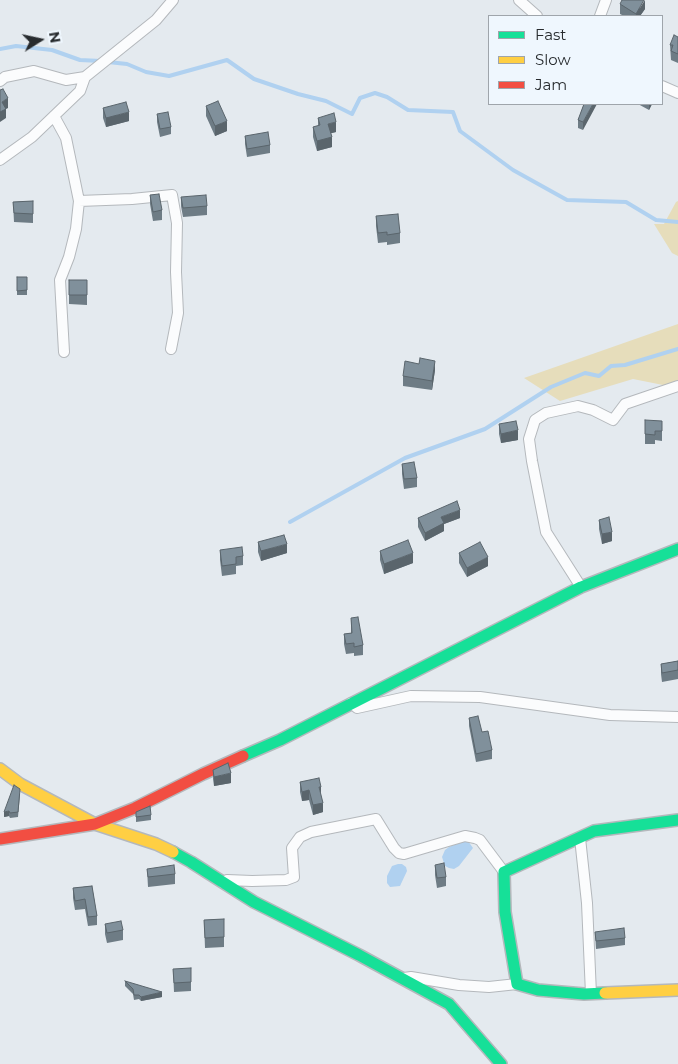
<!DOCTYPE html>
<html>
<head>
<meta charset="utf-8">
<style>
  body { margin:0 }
  #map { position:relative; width:678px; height:1064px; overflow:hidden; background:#e4eaef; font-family:Montserrat,sans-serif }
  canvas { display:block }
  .legend { position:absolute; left:488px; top:15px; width:175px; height:90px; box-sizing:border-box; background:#eff7fe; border:1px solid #9fa5ab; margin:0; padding:6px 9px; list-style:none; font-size:15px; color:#272b2e }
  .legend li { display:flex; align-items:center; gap:10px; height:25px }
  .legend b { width:25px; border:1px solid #9fa5ab }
  .north { position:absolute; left:15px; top:15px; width:50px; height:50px; -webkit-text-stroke:4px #eff7fe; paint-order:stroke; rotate:80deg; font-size:14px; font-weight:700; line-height:20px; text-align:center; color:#272b2e }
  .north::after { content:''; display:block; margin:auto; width:18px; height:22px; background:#272b2e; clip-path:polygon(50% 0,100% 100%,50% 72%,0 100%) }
</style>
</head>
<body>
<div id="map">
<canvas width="678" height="1064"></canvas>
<ul class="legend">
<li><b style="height:6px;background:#16e098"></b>Fast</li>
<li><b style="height:6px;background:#ffcf43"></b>Slow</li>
<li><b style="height:6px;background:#f24e42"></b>Jam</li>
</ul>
<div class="north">N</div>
</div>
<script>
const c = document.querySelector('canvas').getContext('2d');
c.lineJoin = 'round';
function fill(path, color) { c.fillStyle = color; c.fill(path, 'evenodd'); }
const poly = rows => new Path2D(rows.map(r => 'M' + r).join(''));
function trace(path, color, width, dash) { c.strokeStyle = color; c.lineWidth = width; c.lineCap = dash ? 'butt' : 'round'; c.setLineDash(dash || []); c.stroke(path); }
const green = poly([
  [678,201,678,256,672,253,654,224,664,224,676,202],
  [678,324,678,380,673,387,633,379,560,401,524,378]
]);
const water = poly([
  [463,841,468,841,473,848,459,866,454,869,449,868,445,866,442,857,445,850,449,847],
  [398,864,402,864,406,867,407,871,400,886,390,887,387,883,387,876,392,866]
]);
const stream = poly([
  [0,49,16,46,52,50,80,60,101,61],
  [108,62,127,64,146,72,169,76,227,60,254,79,298,94,326,101,352,114,360,98,375,93,387,97,408,110,453,112,460,131,513,170,567,200,626,202,656,220,678,222],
  [290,522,405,458,485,429,551,387,585,373,599,376,611,366,625,365,678,349]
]);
const street = poly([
  [519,0,537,16],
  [600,16,606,0],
  [0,81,5,77,34,71,66,80,85,77,156,20,173,0],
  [662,86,678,93],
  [54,116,66,138,79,201,76,229,69,257,60,280,64,352],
  [0,160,32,137,80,91,85,77],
  [79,201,132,199,172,195,177,223,176,272,178,313,171,349],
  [581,587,546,532,532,461,529,439,535,420,546,413,578,406,593,410,613,420,625,404,678,386],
  [351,703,357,708,411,696,480,697,610,715,678,717],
  [580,838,587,903,591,994],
  [223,883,227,880,252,881,286,880,294,877,292,848,300,837,311,832,376,819,394,848,399,853,404,854,465,836,475,838,480,840,504,872],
  [404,978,411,977,459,985,489,987,517,984]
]);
const fast = poly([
  [243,756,280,740,581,587,678,549],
  [173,852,191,862,254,902,359,955,449,1004,501,1064],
  [605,993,584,994,538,990,517,984,505,912,504,872,594,831,678,820]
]);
const slow = poly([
  [0,769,20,784,95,824,156,844,173,852],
  [605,993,678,990]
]);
const jam = poly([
  [0,839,95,824,135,808,203,774,243,756]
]);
const wall = poly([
  [620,4,645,9,640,16,624,16,620,14],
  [678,37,678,63,671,60,670,45],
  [584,104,583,130,578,128,578,120],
  [638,104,652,104,649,110],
  [206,106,227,131,215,136,206,116],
  [103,108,129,121,106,127,103,118],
  [157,114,171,127,171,134,160,137,157,122],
  [318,118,336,132,331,133,332,147,317,151,313,137,313,127,318,126],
  [245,136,270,145,270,153,247,157,245,144],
  [150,195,162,210,162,220,153,221,150,204],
  [181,197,207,206,207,215,183,217,181,206],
  [33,201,33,223,14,222,13,202],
  [376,216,400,233,400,243,387,245,387,242,378,243,376,226],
  [17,277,27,277,27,295,17,295],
  [69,280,87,280,87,305,69,304],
  [435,370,432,390,403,386,403,376],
  [662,421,662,441,655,440,655,444,645,444,645,434],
  [499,424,518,440,501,443,499,434],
  [402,464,417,478,417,487,404,489,402,474],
  [418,518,460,518,444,524,444,531,425,541,418,527],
  [599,520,612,541,602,544,599,529],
  [258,542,287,553,261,561,258,552],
  [220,550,243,556,243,565,236,566,236,574,222,576,220,560],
  [380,551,413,563,384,574,380,560],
  [459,553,488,566,467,577,459,563],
  [351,618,363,645,363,655,354,656,354,653,346,654,344,644,344,634,351,633],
  [678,661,678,679,662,682,661,674,661,664],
  [469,718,482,732,492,750,492,759,476,762,469,726],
  [213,770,231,783,214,786,213,779],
  [300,782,321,796,323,812,313,815,309,800,302,801,300,792],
  [20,794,18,817,10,818,9,816,4,817],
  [136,812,151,815,151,820,136,822],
  [435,865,446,877,446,886,437,888,435,875],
  [147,869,175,874,175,884,148,887],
  [92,886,97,916,97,925,88,926,85,909,75,910,73,898,73,888],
  [224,919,224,947,205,948,204,920],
  [105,924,123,930,123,940,107,943,105,934],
  [595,932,625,938,625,945,596,949],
  [173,969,191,982,191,991,174,992],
  [125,981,162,997,141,1001,139,999,134,1000,133,994,125,986]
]);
const shadedWall = poly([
  [645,0,645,9,640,16,636,16,636,14],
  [8,98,8,108,6,109,6,118,0,122,0,112,2,102],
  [593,104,597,104,583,130,583,122],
  [649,104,652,104,649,110],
  [129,112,129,121,106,127,106,118],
  [227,121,227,131,215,136,215,126],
  [336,122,336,132,328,134,328,124],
  [332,137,332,147,317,151,317,141],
  [435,361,435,370,432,390,432,381],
  [518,430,518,440,501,443,501,434],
  [460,510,460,518,444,524,444,531,425,541,425,533,441,517],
  [612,532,612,541,602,544,602,534],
  [287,544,287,553,261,561,261,551],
  [413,553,413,563,384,574,384,564],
  [488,557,488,566,467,577,467,568],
  [231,773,231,783,214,786,214,777],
  [319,787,321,787,321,796],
  [309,790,309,800,302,801,302,792],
  [323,803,323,812,313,815,313,805],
  [9,811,9,816,4,817,4,812],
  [162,992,162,997,141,1001,141,997]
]);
const building = poly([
  [622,0,644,0,636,14,620,4,622,0],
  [674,35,678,37,678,54,671,51,673,45,670,45,674,35],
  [3,89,8,98,2,102,6,109,0,112,0,90,3,89],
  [218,101,227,121,215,126,206,106,218,101],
  [126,102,129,112,106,118,103,108,126,102],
  [584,104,593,104,583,122,578,120,584,104],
  [168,112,171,127,160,129,157,114,168,112],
  [334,113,336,122,328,124,332,137,317,141,313,127,320,125,318,118,334,113],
  [268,132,270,145,247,149,245,136,268,132],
  [159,194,162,210,153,212,150,195,159,194],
  [206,195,207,206,183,208,181,197,206,195],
  [33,201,33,214,14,213,13,202,33,201],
  [398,214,400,233,387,235,387,232,378,233,376,216,398,214],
  [17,277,27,277,27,290,17,291,17,277],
  [69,280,87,280,87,295,69,295,69,280],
  [420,358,435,361,432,381,403,376,405,361,419,364,420,358],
  [645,420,662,421,662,431,655,431,655,435,645,434,645,420],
  [516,421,518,430,501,434,499,424,516,421],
  [414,462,417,478,404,479,402,464,414,462],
  [457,501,460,510,441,517,444,523,425,533,418,518,457,501],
  [609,517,612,532,602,534,599,520,609,517],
  [284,535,287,544,261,551,258,542,284,535],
  [408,540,413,553,384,564,380,551,408,540],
  [480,542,488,557,467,568,459,553,480,542],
  [242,547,243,556,236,557,236,564,222,566,220,550,242,547],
  [358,617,363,645,354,647,354,643,346,644,344,634,352,633,351,618,358,617],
  [678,661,678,670,662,673,661,664,678,661],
  [478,716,482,732,488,731,492,750,476,754,469,718,478,716],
  [228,763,231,773,214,777,213,770,228,763],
  [319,778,321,787,319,787,323,803,313,805,309,790,302,792,300,782,319,778],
  [14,785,20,789,18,812,10,813,9,811,4,812,14,785],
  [150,806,151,815,136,817,136,812,150,806],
  [444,863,446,877,437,878,435,865,444,863],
  [174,865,175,874,148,877,147,869,174,865],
  [92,886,97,916,88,917,85,899,75,901,73,888,92,886],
  [224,919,224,937,205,938,204,920,224,919],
  [121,921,123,930,107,933,105,924,121,921],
  [624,928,625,938,596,941,595,932,624,928],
  [191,968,191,982,174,983,173,969,191,968],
  [125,981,162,992,141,997,139,995,134,995,133,989,125,981]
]);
fill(green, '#e6ddbb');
fill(water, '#b0d1f0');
trace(stream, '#b0d1f0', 4);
trace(street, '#b4b8bc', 12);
trace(fast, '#b4b8bc', 14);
trace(slow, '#b4b8bc', 14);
trace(jam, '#b4b8bc', 14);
trace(street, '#fbfcfd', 10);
trace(fast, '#16e098', 11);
trace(slow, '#ffcf43', 11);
trace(jam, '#f24e42', 11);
fill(wall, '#6e7c85');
fill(shadedWall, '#5a656c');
fill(building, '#80909b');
trace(building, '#5a656c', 1);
</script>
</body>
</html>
